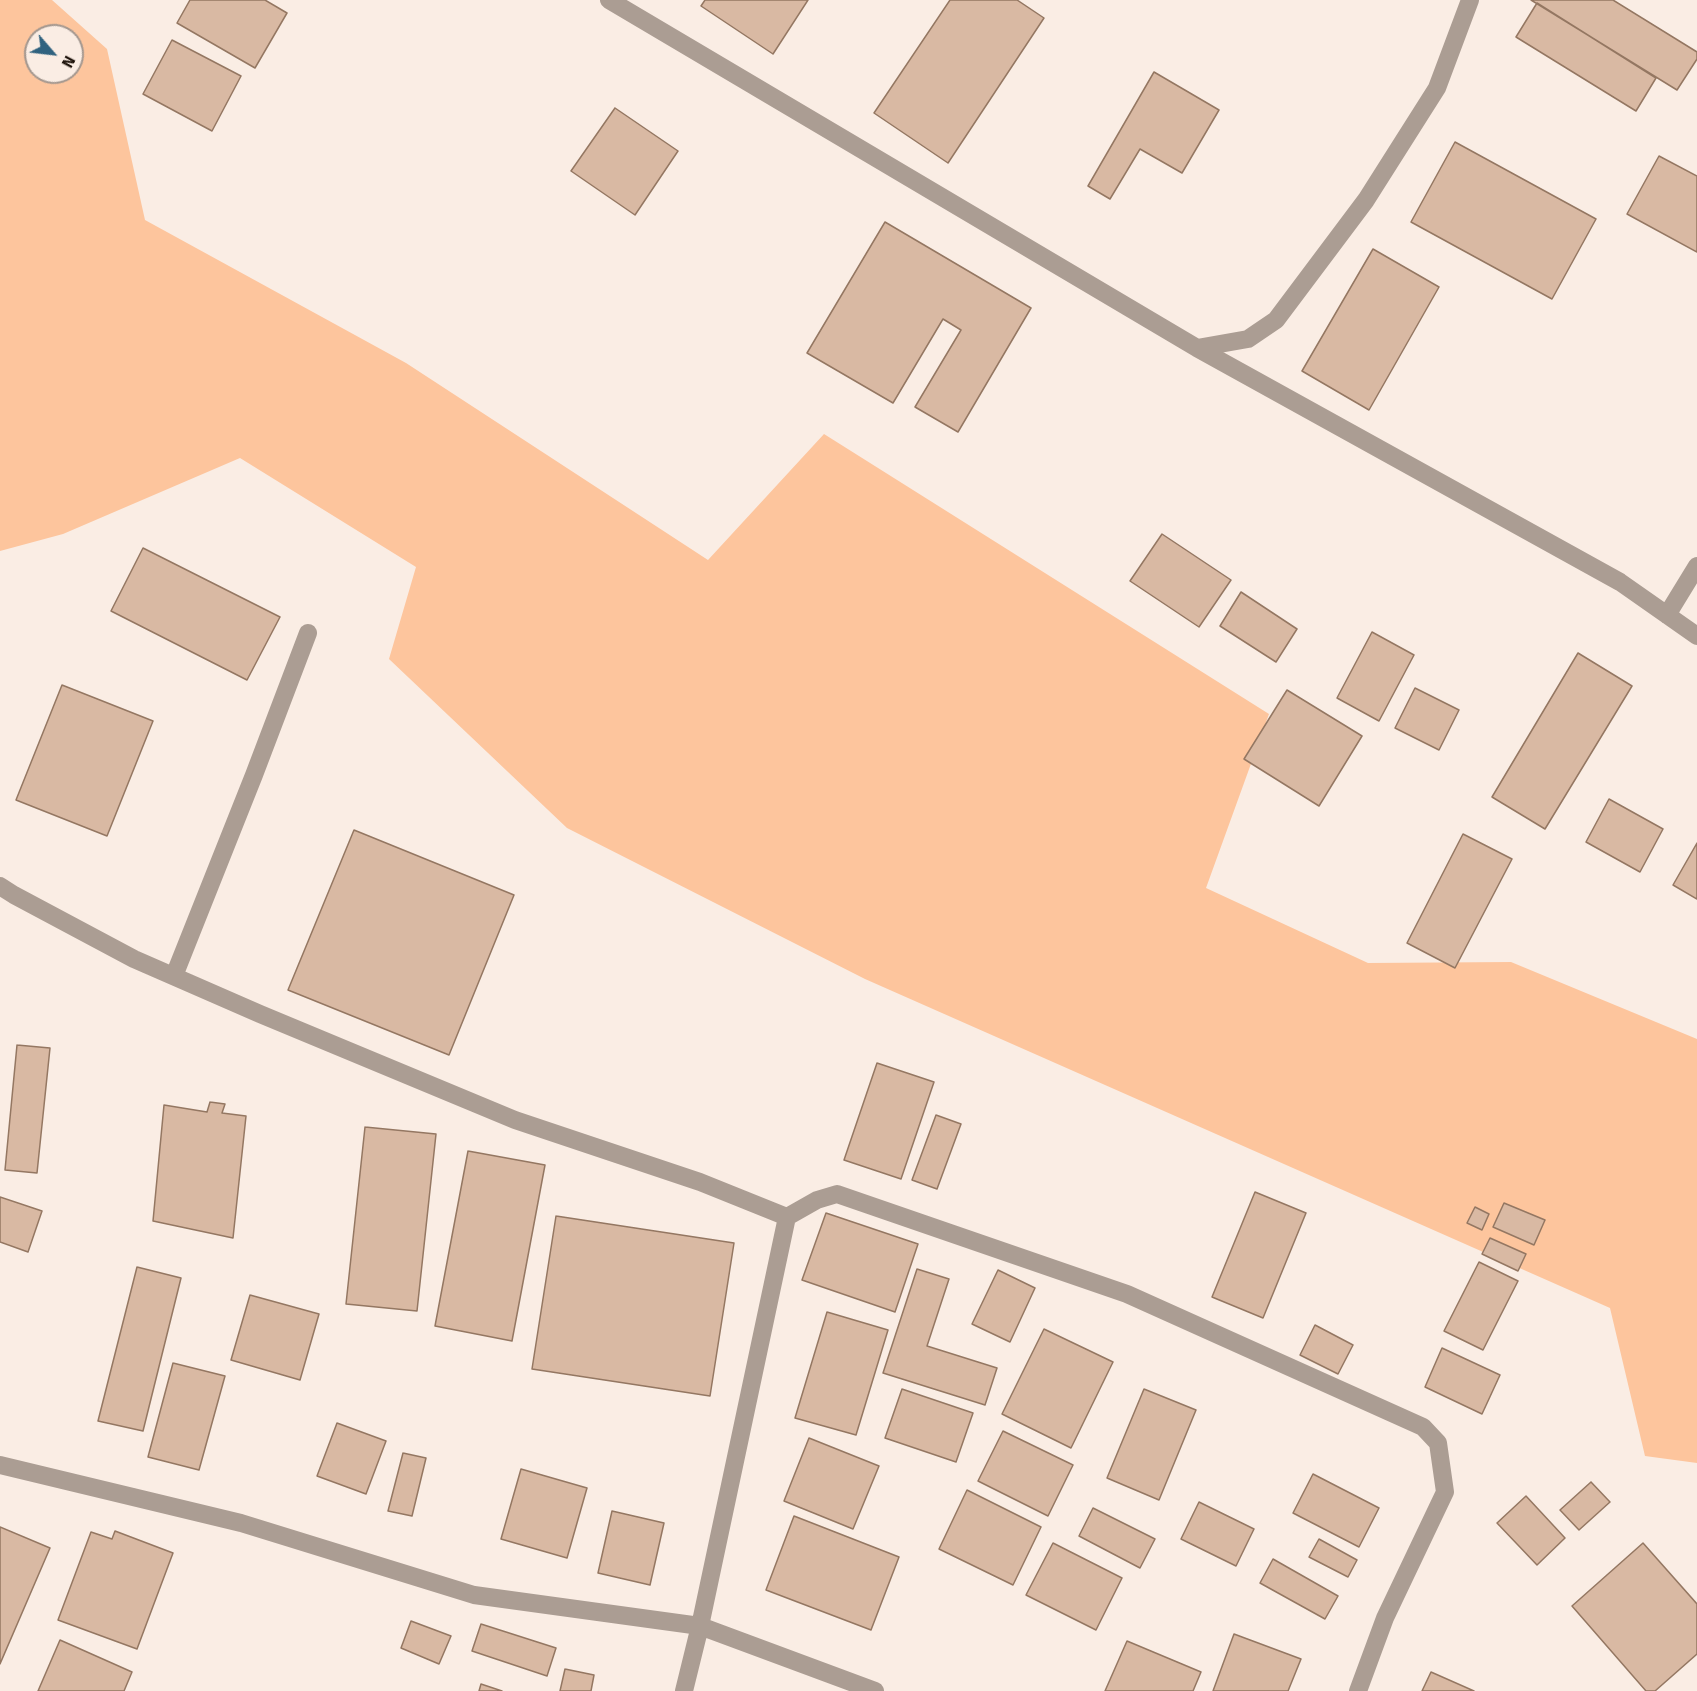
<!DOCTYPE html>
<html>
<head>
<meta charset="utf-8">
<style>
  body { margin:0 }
  #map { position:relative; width:1697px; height:1691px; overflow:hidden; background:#faede4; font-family:"Fira Sans",sans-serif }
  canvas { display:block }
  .north { position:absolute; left:24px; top:24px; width:60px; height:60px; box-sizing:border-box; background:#faede4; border:2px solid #a2968e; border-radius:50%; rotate:118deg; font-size:16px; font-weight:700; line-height:24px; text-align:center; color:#1f140c }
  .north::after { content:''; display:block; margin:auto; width:21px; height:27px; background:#30627f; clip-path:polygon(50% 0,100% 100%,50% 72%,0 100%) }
</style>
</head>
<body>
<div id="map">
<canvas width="1697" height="1691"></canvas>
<div class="north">N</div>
</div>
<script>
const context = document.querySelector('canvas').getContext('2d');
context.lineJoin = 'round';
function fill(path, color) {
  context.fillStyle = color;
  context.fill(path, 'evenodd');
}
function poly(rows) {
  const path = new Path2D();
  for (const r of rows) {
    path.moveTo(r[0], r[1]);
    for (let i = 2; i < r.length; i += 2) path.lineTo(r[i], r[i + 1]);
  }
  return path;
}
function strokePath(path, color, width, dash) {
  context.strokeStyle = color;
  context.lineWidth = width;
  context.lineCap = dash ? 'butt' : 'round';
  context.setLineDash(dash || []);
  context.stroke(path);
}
const green = poly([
  [0,0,52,0,107,49,145,220,406,363,708,560,824,434,1269,714,1206,888,1368,963,1511,962,1697,1039,1697,1463,1645,1456,1610,1308,865,979,567,828,389,659,416,567,240,458,63,534,0,551],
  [36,36,72,36,72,72,36,72]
]);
const building = poly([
  [190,0,265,0,287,13,255,68,177,23,190,0],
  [705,0,808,0,773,54,701,6,705,0],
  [950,0,1017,0,1044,18,948,163,874,113,950,0],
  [1531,0,1613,0,1697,52,1697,59,1677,90,1531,0],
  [1537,3,1656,78,1636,111,1516,37,1537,3],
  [172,40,241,76,212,131,143,94,172,40],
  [1154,72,1219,110,1182,173,1140,149,1110,199,1088,186,1154,72],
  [615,108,678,151,635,215,571,171,615,108],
  [1455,142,1596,219,1552,299,1411,222,1455,142],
  [1659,156,1697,176,1697,252,1627,214,1659,156],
  [885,222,1031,308,958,432,915,407,961,330,943,319,893,403,807,353,885,222],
  [1373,249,1439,287,1369,410,1302,371,1373,249],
  [1162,534,1231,580,1199,627,1130,581,1162,534],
  [143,548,280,617,247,680,111,611,143,548],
  [1241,592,1297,629,1276,662,1220,626,1241,592],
  [1372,632,1414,655,1379,721,1337,698,1372,632],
  [1578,653,1632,686,1545,829,1492,797,1578,653],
  [62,685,153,721,107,836,16,800,62,685],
  [1415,688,1459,710,1439,750,1395,728,1415,688],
  [1287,690,1362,736,1319,806,1244,759,1287,690],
  [1609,799,1663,829,1640,872,1586,842,1609,799],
  [354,830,514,895,449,1055,288,990,354,830],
  [1463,834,1512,859,1455,968,1407,943,1463,834],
  [1697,843,1697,899,1673,885,1697,843],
  [17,1045,50,1048,37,1173,5,1170,17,1045],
  [877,1063,934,1082,901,1179,844,1160,877,1063],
  [210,1102,225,1104,222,1113,246,1116,233,1238,153,1221,164,1105,207,1112,210,1102],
  [936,1115,961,1124,937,1189,912,1180,936,1115],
  [365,1127,436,1134,417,1311,346,1304,365,1127],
  [468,1151,545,1165,512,1341,435,1326,468,1151],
  [1255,1192,1306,1213,1263,1318,1212,1297,1255,1192],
  [0,1197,42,1211,28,1252,0,1242,0,1197],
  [1504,1203,1545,1220,1534,1245,1493,1227,1504,1203],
  [1475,1207,1489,1214,1482,1230,1467,1223,1475,1207],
  [826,1213,918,1244,895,1312,802,1280,826,1213],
  [556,1216,734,1243,710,1396,532,1369,556,1216],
  [1490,1238,1526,1254,1518,1271,1482,1254,1490,1238],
  [1479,1262,1518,1281,1483,1350,1444,1331,1479,1262],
  [137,1267,181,1278,143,1431,98,1421,137,1267],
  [917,1269,949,1279,927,1346,997,1368,985,1405,883,1373,917,1269],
  [998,1270,1035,1288,1010,1342,972,1324,998,1270],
  [250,1295,319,1314,300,1380,231,1360,250,1295],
  [827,1312,888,1330,856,1435,795,1418,827,1312],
  [1315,1325,1353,1345,1338,1374,1300,1355,1315,1325],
  [1044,1329,1113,1362,1071,1448,1002,1414,1044,1329],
  [1442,1348,1500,1375,1482,1414,1425,1387,1442,1348],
  [173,1363,225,1376,199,1470,148,1457,173,1363],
  [902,1389,973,1413,956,1462,885,1438,902,1389],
  [1144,1389,1196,1410,1159,1500,1107,1478,1144,1389],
  [337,1423,386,1441,366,1494,317,1476,337,1423],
  [1003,1431,1073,1465,1048,1516,978,1481,1003,1431],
  [809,1438,879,1466,853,1529,784,1501,809,1438],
  [403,1453,426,1458,412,1516,388,1511,403,1453],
  [521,1469,587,1488,567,1558,501,1539,521,1469],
  [1313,1474,1379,1508,1359,1547,1293,1513,1313,1474],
  [1591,1482,1610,1502,1579,1530,1560,1510,1591,1482],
  [967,1490,1041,1527,1013,1585,939,1549,967,1490],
  [1526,1496,1565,1538,1537,1565,1497,1523,1526,1496],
  [1199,1502,1254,1529,1236,1566,1181,1539,1199,1502],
  [1093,1508,1155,1539,1140,1568,1079,1536,1093,1508],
  [612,1511,664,1523,650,1585,598,1573,612,1511],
  [794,1516,899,1557,871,1630,766,1590,794,1516],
  [0,1527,50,1548,0,1664,0,1527],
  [115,1531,173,1553,137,1649,58,1620,91,1532,112,1539,115,1531],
  [1319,1539,1357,1560,1348,1577,1309,1557,1319,1539],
  [1053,1543,1122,1578,1096,1630,1026,1595,1053,1543],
  [1643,1543,1697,1604,1697,1654,1655,1691,1646,1691,1572,1606,1643,1543],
  [1273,1559,1338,1596,1325,1619,1260,1583,1273,1559],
  [411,1621,451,1636,439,1664,401,1648,411,1621],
  [481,1624,556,1648,547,1676,472,1651,481,1624],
  [1234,1634,1301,1659,1288,1691,1213,1691,1234,1634],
  [60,1640,132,1672,124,1691,38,1691,60,1640],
  [1127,1641,1201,1672,1193,1691,1105,1691,1127,1641],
  [565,1669,594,1675,591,1691,560,1691,565,1669],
  [1431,1672,1474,1691,1422,1691,1431,1672],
  [481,1684,502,1691,479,1691,481,1684]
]);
const minor = poly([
  [609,0,1197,348,1620,582,1697,636],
  [1197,348,1248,339,1276,320,1366,200,1437,88,1470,0],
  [1667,615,1697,566],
  [0,886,14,895,134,959,260,1014,515,1120,700,1182,787,1217],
  [174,976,254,775,308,633],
  [0,1465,241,1523,474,1595,700,1626,875,1691],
  [684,1691,700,1626,787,1217,817,1200,837,1194,1127,1294,1423,1427,1438,1443,1445,1492,1385,1618,1358,1691]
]);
fill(green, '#fdc59d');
fill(building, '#d9b9a3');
strokePath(building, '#947762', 1.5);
strokePath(minor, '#ab9d93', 18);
</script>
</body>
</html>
